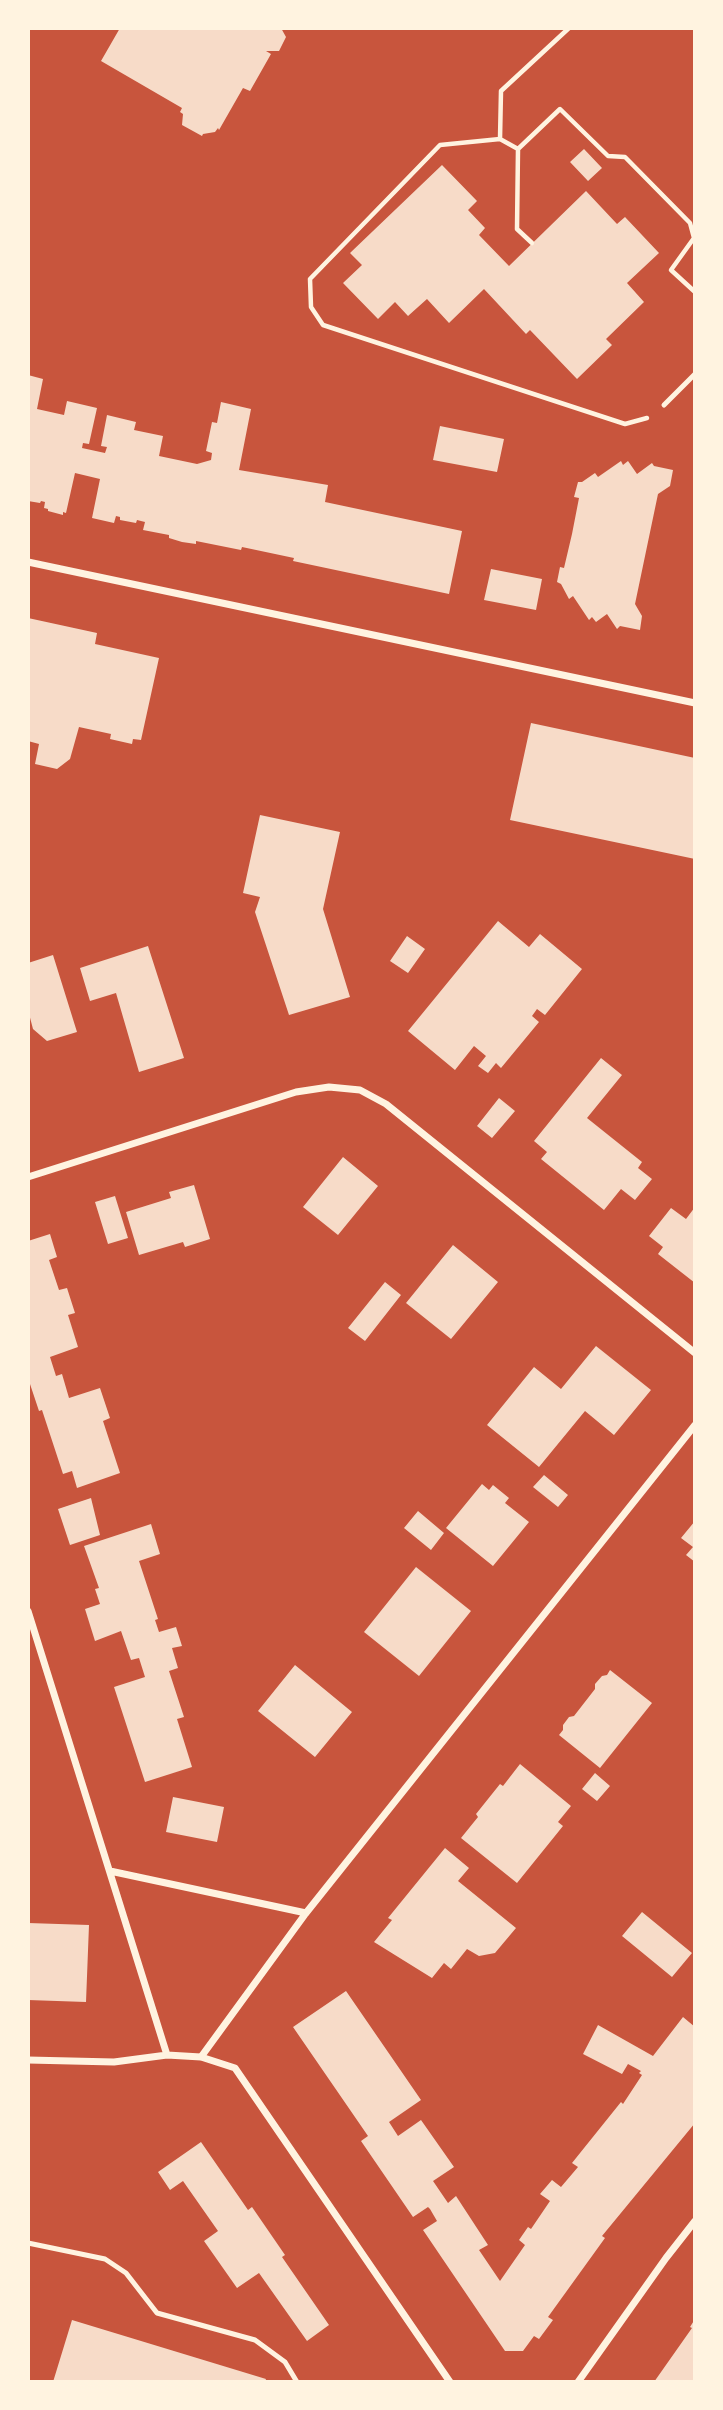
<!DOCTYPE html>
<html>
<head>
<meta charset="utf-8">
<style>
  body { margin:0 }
  #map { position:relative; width:723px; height:2410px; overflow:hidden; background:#c8553d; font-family:"Nunito Sans",sans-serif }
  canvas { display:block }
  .frame { position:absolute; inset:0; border:30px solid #fff3e0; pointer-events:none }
</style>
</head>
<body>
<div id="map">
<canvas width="723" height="2410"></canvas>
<div class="frame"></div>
</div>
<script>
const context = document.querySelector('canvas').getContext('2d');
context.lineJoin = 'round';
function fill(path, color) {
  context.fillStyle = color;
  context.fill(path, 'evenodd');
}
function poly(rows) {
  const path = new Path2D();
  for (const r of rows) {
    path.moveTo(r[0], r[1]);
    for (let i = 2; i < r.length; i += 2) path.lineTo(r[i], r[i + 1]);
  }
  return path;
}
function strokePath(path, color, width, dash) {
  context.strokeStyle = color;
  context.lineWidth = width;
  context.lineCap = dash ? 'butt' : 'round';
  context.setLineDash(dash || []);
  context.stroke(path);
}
const building = poly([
  [120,28,281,28,286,37,279,51,266,51,271,54,250,91,243,88,219,130,218,128,215,132,203,134,202,136,182,125,183,114,180,112,182,108,101,61],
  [584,149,602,168,588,181,570,162],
  [442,165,477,201,468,210,485,228,479,235,509,266,586,191,617,224,625,217,659,253,627,283,644,302,606,339,612,345,577,379,530,330,526,334,484,289,449,323,427,299,408,316,395,302,378,319,343,283,362,265,350,253],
  [28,375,43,379,37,409,64,415,67,401,97,408,89,444,83,443,82,448,105,453,107,447,101,446,107,415,136,422,134,430,163,436,159,456,197,464,211,460,212,453,206,451,212,422,217,423,221,402,251,409,239,470,328,485,325,502,462,531,449,594,293,561,294,558,242,547,241,550,196,541,196,544,182,542,169,538,169,535,143,530,145,522,137,520,136,523,120,520,120,517,116,516,114,523,92,518,100,479,75,473,66,513,63,512,63,515,48,511,48,509,44,508,45,502,41,501,40,503,28,501],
  [440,426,504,439,497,472,433,460],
  [621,461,623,465,628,461,637,474,652,463,654,466,673,470,670,486,658,494,635,604,642,616,640,630,620,626,617,629,607,614,596,622,592,617,589,620,573,596,569,599,561,584,557,582,560,567,564,568,572,534,579,498,574,497,578,482,582,482,595,473,598,477],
  [491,569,542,579,536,610,484,600],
  [28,618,97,633,95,644,159,658,141,740,133,739,132,744,110,739,111,734,79,727,70,759,57,769,35,764,39,744,28,741],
  [531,723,695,758,695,859,510,820],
  [260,815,340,832,323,909,350,997,289,1015,255,912,260,897,243,893],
  [498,921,529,947,540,934,582,969,545,1015,537,1009,532,1016,539,1022,501,1068,496,1063,488,1073,478,1066,486,1056,474,1046,455,1070,408,1031],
  [407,936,425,949,408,973,390,961],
  [148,946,184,1058,139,1072,116,993,90,1001,80,968],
  [53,955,77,1032,47,1041,33,1029,28,1010,28,963],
  [601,1058,622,1075,587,1118,642,1162,638,1168,652,1179,635,1200,621,1189,604,1210,541,1159,547,1152,534,1141],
  [499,1098,515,1111,492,1138,477,1126],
  [343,1157,378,1186,338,1235,303,1207],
  [194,1185,210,1239,185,1247,183,1242,139,1255,126,1212,171,1198,169,1192],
  [115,1196,128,1238,108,1244,95,1202],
  [695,1207,695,1283,658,1254,663,1247,649,1236,671,1208,686,1219],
  [50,1234,57,1257,49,1260,59,1290,67,1288,75,1313,68,1315,78,1347,50,1357,56,1376,62,1374,69,1398,100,1388,110,1418,103,1421,120,1473,77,1488,72,1471,63,1474,42,1410,39,1411,30,1384,28,1385,28,1241],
  [453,1245,498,1282,451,1339,406,1303],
  [385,1282,401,1295,365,1341,348,1328],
  [596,1346,651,1390,614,1435,585,1411,539,1467,487,1425,534,1367,561,1389],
  [544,1475,568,1495,558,1507,533,1487],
  [482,1484,489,1490,493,1485,509,1498,505,1503,529,1522,493,1566,446,1528],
  [91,1498,100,1535,70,1545,58,1509],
  [418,1511,444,1533,431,1550,404,1528],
  [695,1521,695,1562,686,1555,693,1547,681,1538],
  [151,1524,160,1554,139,1561,158,1619,155,1620,159,1632,176,1627,182,1646,172,1648,178,1668,169,1671,184,1717,177,1719,192,1767,145,1782,114,1687,145,1677,139,1658,131,1660,121,1631,95,1641,85,1609,100,1604,95,1589,99,1588,84,1546],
  [416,1567,471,1611,419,1676,364,1632],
  [295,1665,352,1712,315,1757,258,1711],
  [610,1670,652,1703,600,1768,559,1735,563,1730,563,1725,569,1717,574,1716,595,1689,595,1684,602,1676,607,1675],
  [520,1764,571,1806,558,1822,563,1826,517,1883,461,1838,478,1817,476,1814,500,1784,503,1786],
  [595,1773,610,1786,597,1801,582,1789],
  [173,1797,224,1807,217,1842,166,1832],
  [445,1848,469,1868,458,1881,516,1928,495,1953,479,1956,467,1949,451,1969,444,1963,432,1978,374,1942,392,1920,388,1918],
  [642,1912,692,1953,672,1977,622,1936],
  [28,1923,89,1925,86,2002,28,2000],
  [346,1991,421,2100,389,2122,398,2136,421,2120,454,2167,433,2181,448,2203,456,2196,488,2245,479,2250,500,2281,525,2245,519,2240,528,2227,531,2229,550,2201,540,2194,552,2180,561,2187,578,2167,572,2163,621,2102,623,2104,642,2075,639,2073,641,2071,628,2064,622,2074,583,2054,598,2025,653,2056,683,2017,695,2027,695,2123,602,2236,605,2238,548,2317,553,2320,539,2339,534,2336,523,2351,505,2351,423,2230,437,2221,430,2209,428,2207,413,2217,361,2141,368,2136,293,2027],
  [201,2142,248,2210,252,2207,285,2255,282,2257,329,2325,307,2341,259,2273,237,2288,204,2241,218,2231,183,2181,170,2190,158,2172],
  [695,2319,695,2382,654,2382,692,2328,690,2327],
  [72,2320,266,2379,265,2382,53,2382]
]);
const path = poly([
  [500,139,501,91,569,28],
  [518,149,500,139,440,145,310,279,311,307,323,325,625,424,647,418],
  [532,243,517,229,518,149,560,109,608,156,625,157,690,223,694,238,671,270,695,292]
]);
const service = poly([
  [664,405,695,374],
  [28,2243,105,2259,126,2273,157,2313,255,2340,285,2362,297,2382]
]);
const minor = poly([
  [28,562,695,703],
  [28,1177,296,1092,329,1087,360,1090,386,1104,695,1353],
  [28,1611,167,2055],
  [110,1871,306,1913],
  [201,2057,306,1913,695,1425],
  [28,2060,114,2062,167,2055,201,2057,235,2068,450,2382],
  [578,2382,666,2258,695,2221]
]);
fill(building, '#f7dbc8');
strokePath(path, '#fff3e0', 4.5);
strokePath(service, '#fff3e0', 5);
strokePath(minor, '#fff3e0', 7);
</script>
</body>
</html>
